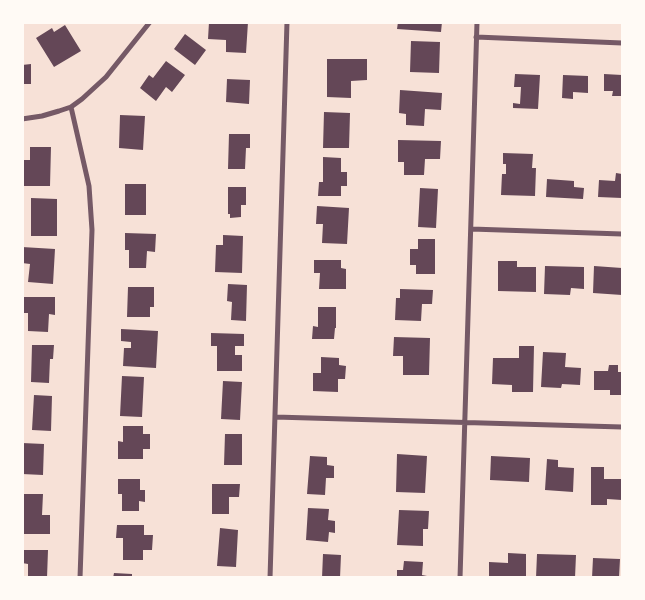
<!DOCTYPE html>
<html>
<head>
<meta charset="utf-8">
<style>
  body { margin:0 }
  #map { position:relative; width:645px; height:600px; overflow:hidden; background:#f7e1d7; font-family:Roboto,sans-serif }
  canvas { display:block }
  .frame { position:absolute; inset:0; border:24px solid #fffaf5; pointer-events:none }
</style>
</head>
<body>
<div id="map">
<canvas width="645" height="600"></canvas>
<div class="frame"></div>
</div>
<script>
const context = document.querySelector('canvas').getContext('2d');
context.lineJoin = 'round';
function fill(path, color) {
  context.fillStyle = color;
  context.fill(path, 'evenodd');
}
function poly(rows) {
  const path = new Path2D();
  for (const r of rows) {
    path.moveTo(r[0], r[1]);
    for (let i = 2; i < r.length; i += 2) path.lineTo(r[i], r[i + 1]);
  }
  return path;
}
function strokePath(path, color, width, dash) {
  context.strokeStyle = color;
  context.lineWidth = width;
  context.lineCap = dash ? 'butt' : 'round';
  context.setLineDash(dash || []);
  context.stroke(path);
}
const building = poly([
  [209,22,248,22,246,53,226,52,226,40,208,39],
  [398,22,442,22,441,32,397,29],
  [65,25,81,51,54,67,36,38,52,28,54,32],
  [185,34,206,50,195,65,174,49],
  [411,41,440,42,439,73,410,72],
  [327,59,367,59,367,80,351,81,351,98,327,97],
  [166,61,185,75,172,92,166,87,156,101,140,88,149,75,153,78],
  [31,64,31,84,22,84,22,65],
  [515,74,540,75,538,109,513,108,513,103,520,104,521,87,514,87],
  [604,74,622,75,622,96,612,96,613,91,604,91],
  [563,75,588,76,588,93,573,92,573,99,562,98],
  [227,79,250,80,249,104,226,102],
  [400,90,442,93,441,110,425,109,424,126,406,125,406,114,399,113],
  [324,112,350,113,349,148,323,148],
  [120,115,145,116,143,150,119,148],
  [229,134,250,134,250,148,246,148,245,169,228,169],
  [398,140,441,141,440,159,425,159,424,175,404,175,404,162,398,162],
  [30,147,51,147,50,186,23,186,24,160,30,160],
  [503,153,533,154,532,168,536,168,535,196,501,195,502,174,506,174,506,164,503,164],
  [323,157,341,158,341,172,347,172,347,186,341,186,341,196,318,196,319,182,323,182],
  [616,173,622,174,622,198,598,197,599,180,615,181],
  [547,179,574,181,574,187,584,188,583,199,546,197],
  [125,184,146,184,146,215,125,215],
  [228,187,246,187,246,205,241,205,241,217,230,218,230,214,228,214],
  [420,188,438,189,436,228,418,227],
  [31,198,57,199,57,236,31,236],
  [317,206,349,208,347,244,322,243,323,224,316,224],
  [125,233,156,234,155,252,147,251,146,268,129,268,129,250,125,250],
  [223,235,243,236,242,273,215,272,216,245,223,245],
  [418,239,435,239,435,274,416,274,416,265,410,265,410,249,418,249],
  [22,247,55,249,53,284,28,282,30,264,22,263],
  [314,260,341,260,341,268,346,269,346,289,319,289,320,273,314,273],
  [498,261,517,261,517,267,536,267,536,292,498,291],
  [545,266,584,267,584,289,571,288,570,295,544,294],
  [594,266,622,268,622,295,593,293],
  [228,284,247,285,246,321,231,320,232,302,227,301],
  [128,287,154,287,154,307,150,307,150,317,127,317],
  [400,289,433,290,432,304,422,304,421,321,395,320,396,298,400,298],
  [23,297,55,297,55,315,49,314,48,332,28,331,28,313,23,313],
  [318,307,336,307,336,328,335,328,334,339,312,339,313,326,318,327],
  [121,329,158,331,156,368,123,366,124,348,131,348,131,342,121,341],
  [211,333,244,334,244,346,235,346,235,355,242,355,242,371,217,371,217,346,211,346],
  [394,337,430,338,429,375,403,375,403,356,393,356],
  [32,345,54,345,53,359,50,359,49,383,31,382],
  [519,346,534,346,533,392,512,392,512,385,492,384,493,358,519,358],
  [543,352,566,353,565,367,581,368,580,385,562,384,561,388,541,387],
  [321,357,339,358,339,365,346,366,345,379,338,379,338,392,313,391,313,373,321,373],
  [609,365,618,365,618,372,622,372,622,395,610,395,610,390,594,390,594,371,608,371],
  [122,376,144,377,142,417,120,416],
  [223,381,242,382,240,420,221,419],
  [34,395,52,396,51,431,32,430],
  [123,426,143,426,143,434,150,434,150,449,143,449,143,459,118,459,118,441,123,442],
  [225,434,242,434,242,465,224,465],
  [22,443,44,444,43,475,22,474],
  [397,454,427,456,425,493,396,492],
  [310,456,327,457,327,465,334,466,334,478,326,478,325,495,307,494],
  [491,456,530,458,529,482,490,480],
  [547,459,558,460,558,467,574,468,573,492,545,490],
  [591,467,604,467,604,479,622,479,622,500,607,499,607,505,591,505],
  [118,479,140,479,140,490,145,490,145,502,139,501,139,511,122,511,122,494,118,494],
  [212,484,240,484,239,497,229,497,229,514,212,514],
  [22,494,43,494,42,515,50,515,50,534,22,534],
  [308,508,329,509,328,520,335,521,335,533,329,532,328,542,306,540],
  [399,510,429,511,428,529,423,529,423,546,397,545],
  [117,525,144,525,144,535,153,535,152,550,143,550,143,560,123,560,123,538,116,538],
  [220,528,238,530,236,567,217,566],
  [22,550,48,550,47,578,28,578,28,564,22,563],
  [508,553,526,554,526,578,489,578,489,562,508,563],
  [323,554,341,555,340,578,322,578],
  [537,554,576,555,575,578,536,578],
  [593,558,620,559,619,578,592,578],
  [404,561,423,562,422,575,427,576,427,578,397,578,397,570,403,570],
  [114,573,132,574,132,578,113,578]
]);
const minor = poly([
  [476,37,622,43],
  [71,107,89,186,92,230,80,578],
  [22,119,42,116,59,111,71,107,82,99,106,77,150,22],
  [471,229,622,234],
  [275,417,622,427],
  [270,578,287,22],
  [460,578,477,22]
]);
fill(building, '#644757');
strokePath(minor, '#755966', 5);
</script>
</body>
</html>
